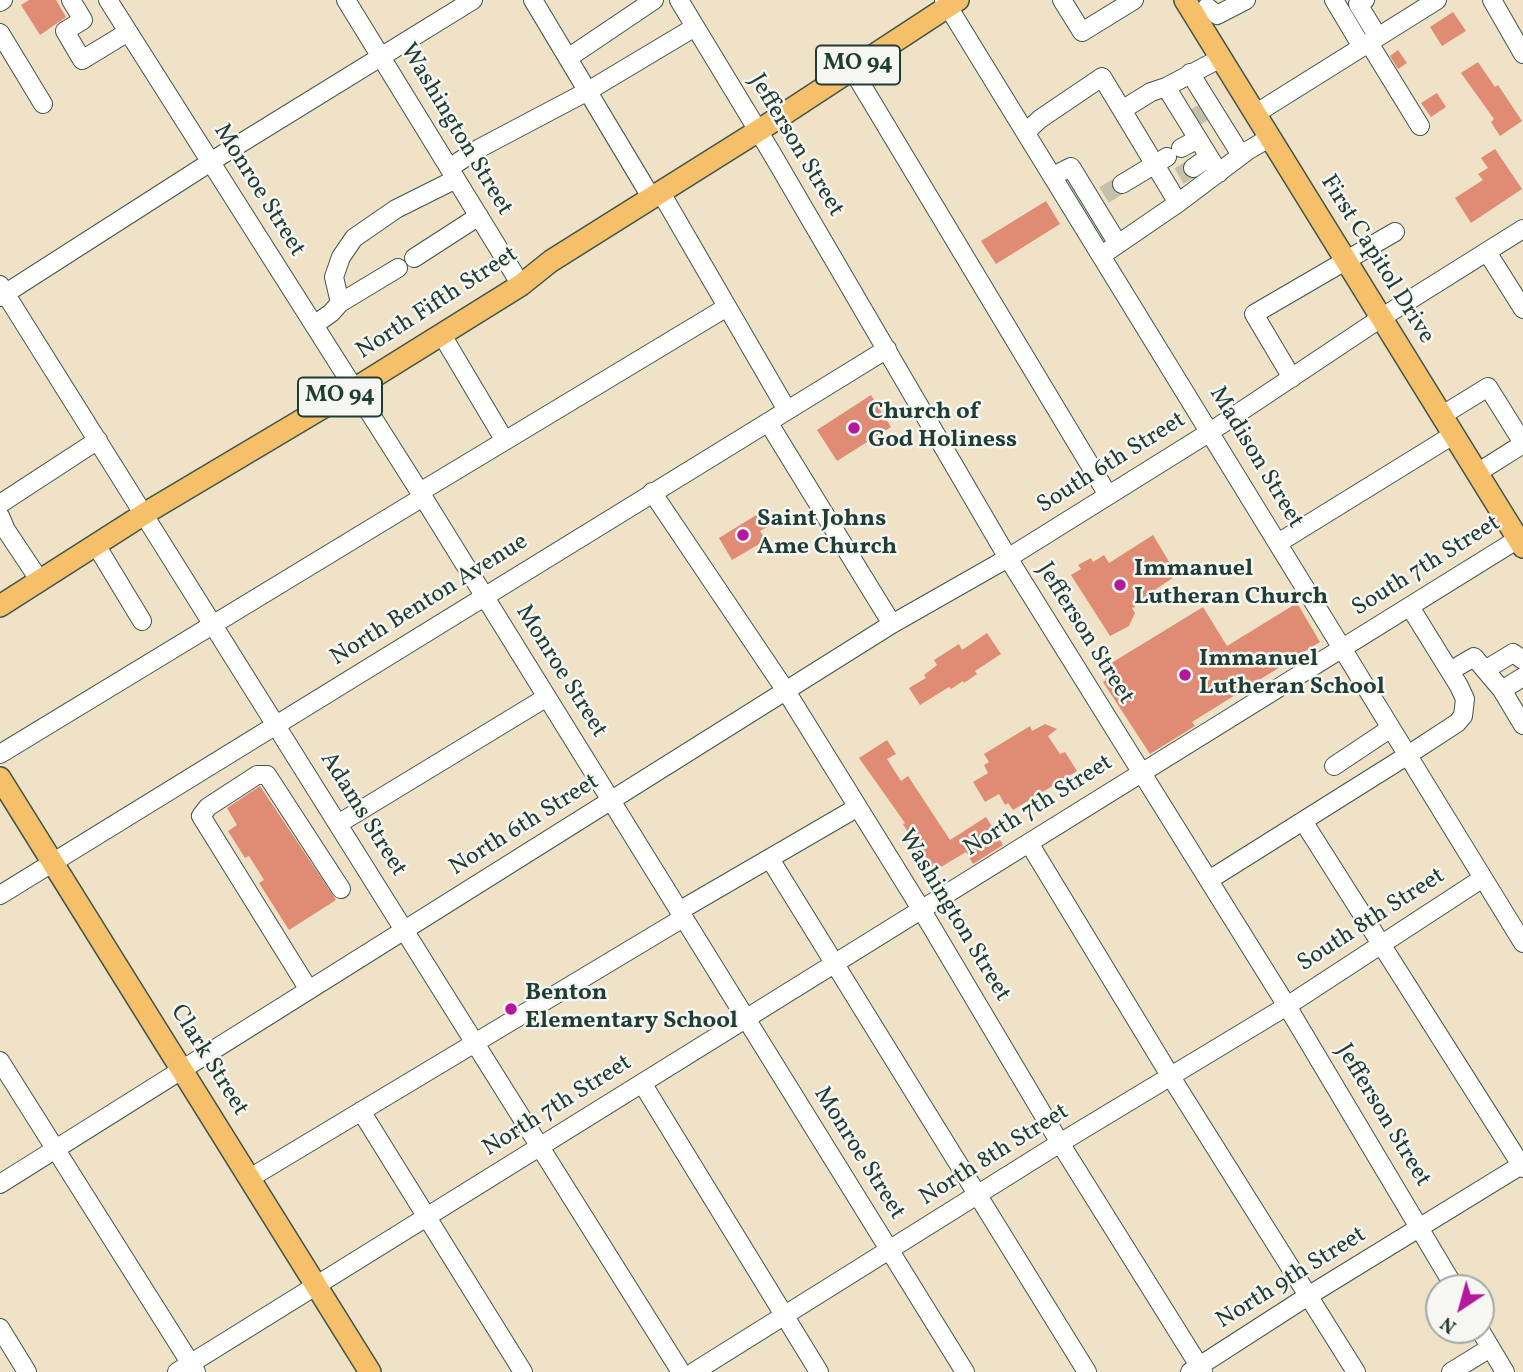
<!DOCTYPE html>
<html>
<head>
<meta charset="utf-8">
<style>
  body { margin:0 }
  #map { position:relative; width:1523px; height:1372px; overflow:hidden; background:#efe2c6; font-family:Vollkorn,serif }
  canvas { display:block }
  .north { position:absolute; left:1425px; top:1274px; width:70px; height:70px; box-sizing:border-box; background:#f6f6f2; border:2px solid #a0aca6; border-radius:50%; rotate:216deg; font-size:19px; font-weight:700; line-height:28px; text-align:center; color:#1f3d34 }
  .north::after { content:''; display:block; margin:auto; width:24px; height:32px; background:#b5179e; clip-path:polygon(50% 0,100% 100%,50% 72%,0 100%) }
</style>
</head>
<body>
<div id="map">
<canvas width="1523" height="1372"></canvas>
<div class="north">N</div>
</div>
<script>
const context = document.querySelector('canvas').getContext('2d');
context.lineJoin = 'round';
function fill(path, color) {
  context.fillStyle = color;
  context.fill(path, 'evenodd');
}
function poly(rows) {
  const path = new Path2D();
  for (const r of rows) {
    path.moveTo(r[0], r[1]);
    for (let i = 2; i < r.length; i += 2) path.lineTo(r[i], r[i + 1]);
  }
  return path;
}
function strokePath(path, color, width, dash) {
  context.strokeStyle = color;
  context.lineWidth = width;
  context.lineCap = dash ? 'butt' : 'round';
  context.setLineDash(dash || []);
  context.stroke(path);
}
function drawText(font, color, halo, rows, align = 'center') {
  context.font = font + ' Vollkorn,serif';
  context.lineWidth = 5;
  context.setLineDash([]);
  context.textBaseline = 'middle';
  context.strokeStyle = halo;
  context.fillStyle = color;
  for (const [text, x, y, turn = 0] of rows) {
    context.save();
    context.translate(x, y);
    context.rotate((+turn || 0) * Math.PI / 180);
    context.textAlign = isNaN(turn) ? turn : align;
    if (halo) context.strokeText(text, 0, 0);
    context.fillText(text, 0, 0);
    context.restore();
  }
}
const building = poly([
  [29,0,56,0,66,17,40,35,21,5],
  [1453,12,1466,31,1442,46,1430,27],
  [1398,50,1407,63,1398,69,1390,56],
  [1478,62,1495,87,1498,85,1522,121,1500,136,1491,122,1494,119,1461,73],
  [1437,93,1446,107,1431,117,1421,103],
  [1495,149,1522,189,1471,223,1455,198,1483,180,1478,174,1488,168,1481,158],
  [1046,201,1060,224,996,264,981,241],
  [871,395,891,427,837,461,817,430],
  [761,512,769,526,760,531,766,540,732,560,719,538],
  [1153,535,1177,575,1134,604,1135,607,1132,608,1135,613,1129,626,1110,636,1071,575,1081,569,1078,565,1091,558,1093,562,1104,555,1109,563],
  [1297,603,1320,642,1192,722,1195,726,1150,754,1103,682,1106,680,1100,670,1203,607,1227,646],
  [987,633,1001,654,975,671,977,674,964,683,963,681,951,689,949,687,920,705,909,688,926,678,924,675,937,665,934,660,959,644,962,650],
  [1045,724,1057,729,1048,736,1060,754,1065,752,1077,771,1013,810,1008,803,1005,805,999,794,985,802,973,782,988,773,984,765,989,762,984,754,1030,726,1032,731],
  [887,740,896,754,887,759,901,781,908,776,950,840,986,817,1003,845,973,864,966,852,931,873,903,824,905,823,859,758],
  [260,786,336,900,289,930,259,883,264,880,249,856,245,858,228,831,237,825,227,808]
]);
const minorTunnel = poly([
  [1194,118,1208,110],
  [1179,176,1193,168],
  [1104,195,1122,184]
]);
const minor = poly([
  [71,0,83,20,65,31,82,60,128,32],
  [108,0,423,497,965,1372],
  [346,0,521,285],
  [533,0,651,197],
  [679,0,771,152,1008,558,1287,1006,1455,1288],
  [944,0,1523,943],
  [1062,0,1082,32,1134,0],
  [1334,0,1362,47],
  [1365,0,1358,4,1378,37],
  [1492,0,1523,54],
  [0,2,3,0],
  [1207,7,1217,15,1246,0],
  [0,33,43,104],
  [1369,43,1420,126],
  [568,58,654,0],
  [852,69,1108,495],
  [1190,73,1241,155],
  [1166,87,1219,173],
  [1255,114,1437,0],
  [1026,132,1040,119,1102,77,1122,110],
  [1181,148,1198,139],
  [449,168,480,148,588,91,695,27],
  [1193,168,1209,157],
  [1053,176,1071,167,1118,244],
  [1122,184,1167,157],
  [660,191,787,410],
  [1178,203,1122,110,1151,92,1166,87,1221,58],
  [1487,252,1523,309],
  [1102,255,1178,203,1247,151,1269,138],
  [414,258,479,216],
  [0,285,681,1372],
  [0,297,220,156,473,0],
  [340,303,398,268],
  [314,325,331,313,340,303,334,277,341,257,354,238,396,209,456,179],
  [442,335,505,441],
  [1292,378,1254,314,1395,232],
  [1441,416,1488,387,1523,443],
  [768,422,892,624],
  [1477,473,1523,444],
  [420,492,727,307],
  [652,492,786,691,921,909,1060,1143,1203,1372],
  [0,504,98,440],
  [0,516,6,530,40,581],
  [1278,543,1453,435],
  [96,545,142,621],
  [1485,670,1513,653,1523,660],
  [1450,671,1474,657,1502,690],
  [1523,677,1502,690,1523,725],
  [0,754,423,497],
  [1334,766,1391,728],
  [1303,821,1523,1168],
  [338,824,547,697],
  [1029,843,1171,1077,1356,1372],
  [770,859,1087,1372],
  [1209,880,1408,755,1457,723,1463,716,1465,699,1459,686,1410,607],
  [0,895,887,349],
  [679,911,858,807],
  [309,990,201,816,208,807,257,775,267,775,341,889],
  [0,1061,196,1372],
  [642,1083,819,1372],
  [361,1111,523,1372],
  [250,1178,683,918],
  [0,1184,892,624,1008,558,1210,432,1381,318,1523,229],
  [0,1328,27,1372],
  [1480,1330,1505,1372],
  [177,1372,1523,536],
  [694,1372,1060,1143,1287,1006,1483,878],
  [1190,1372,1308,1296,1523,1164],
  [1451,1372,1490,1348]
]);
const major = poly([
  [1185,0,1523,547],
  [0,606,144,514,354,389,521,285,551,261,758,131,958,0],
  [0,778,370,1372]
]);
const markers = [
  [854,428,7,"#b5179e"],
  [743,535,7,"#b5179e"],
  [1120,585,7,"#b5179e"],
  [1185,675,7,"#b5179e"],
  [511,1009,7,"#b5179e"]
];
const shields = [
  [858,65,84],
  [340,397,84]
];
const shieldNames = [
  ["MO 94",858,65],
  ["MO 94",340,397]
];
const streetNames = [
  ["Washington Street",455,130,59],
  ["Jefferson Street",795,146,59],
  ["Monroe Street",258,191,58],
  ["First Capitol Drive",1376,260,58],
  ["North Fifth Street",438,304,-33],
  ["Madison Street",1255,458,59],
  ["South 6th Street",1112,464,-32],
  ["South 7th Street",1427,567,-32],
  ["North Benton Avenue",430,601,-32],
  ["Jefferson Street",1084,634,58],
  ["Monroe Street",560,672,58],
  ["North 7th Street",1039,807,-32],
  ["Adams Street",362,815,58],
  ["North 6th Street",525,826,-32],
  ["Washington Street",953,916,59],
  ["South 8th Street",1372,921,-33],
  ["Clark Street",208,1061,58],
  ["North 7th Street",558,1107,-32],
  ["Jefferson Street",1382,1116,59],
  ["Monroe Street",858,1154,58],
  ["North 8th Street",995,1156,-32],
  ["North 9th Street",1292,1279,-32]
];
const poiNames = [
  ["Church of",868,414],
  ["God Holiness",868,442],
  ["Saint Johns",757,521],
  ["Ame Church",757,549],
  ["Immanuel",1134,571],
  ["Lutheran Church",1134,599],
  ["Immanuel",1199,661],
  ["Lutheran School",1199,689],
  ["Benton",525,995],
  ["Elementary School",525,1023]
];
fill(building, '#e08c74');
strokePath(minorTunnel, '#c5c1a9', 18, [18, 9]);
strokePath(minor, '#3e564a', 20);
strokePath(major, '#3e564a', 24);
strokePath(minor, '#fff', 18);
strokePath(major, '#f6c06b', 21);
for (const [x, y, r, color] of markers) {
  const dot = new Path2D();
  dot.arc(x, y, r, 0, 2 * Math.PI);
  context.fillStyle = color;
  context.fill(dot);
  strokePath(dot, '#f6f6f2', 2.5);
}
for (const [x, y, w] of shields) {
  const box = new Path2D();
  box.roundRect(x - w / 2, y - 19.5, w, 39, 5);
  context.fillStyle = '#f6f6f2';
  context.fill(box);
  strokePath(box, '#1f3d34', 2);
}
drawText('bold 23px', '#1f3d34', null, shieldNames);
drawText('24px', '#1f3d34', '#f6f6f2', streetNames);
drawText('bold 24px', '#1f3d34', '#f6f6f2', poiNames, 'left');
</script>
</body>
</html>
